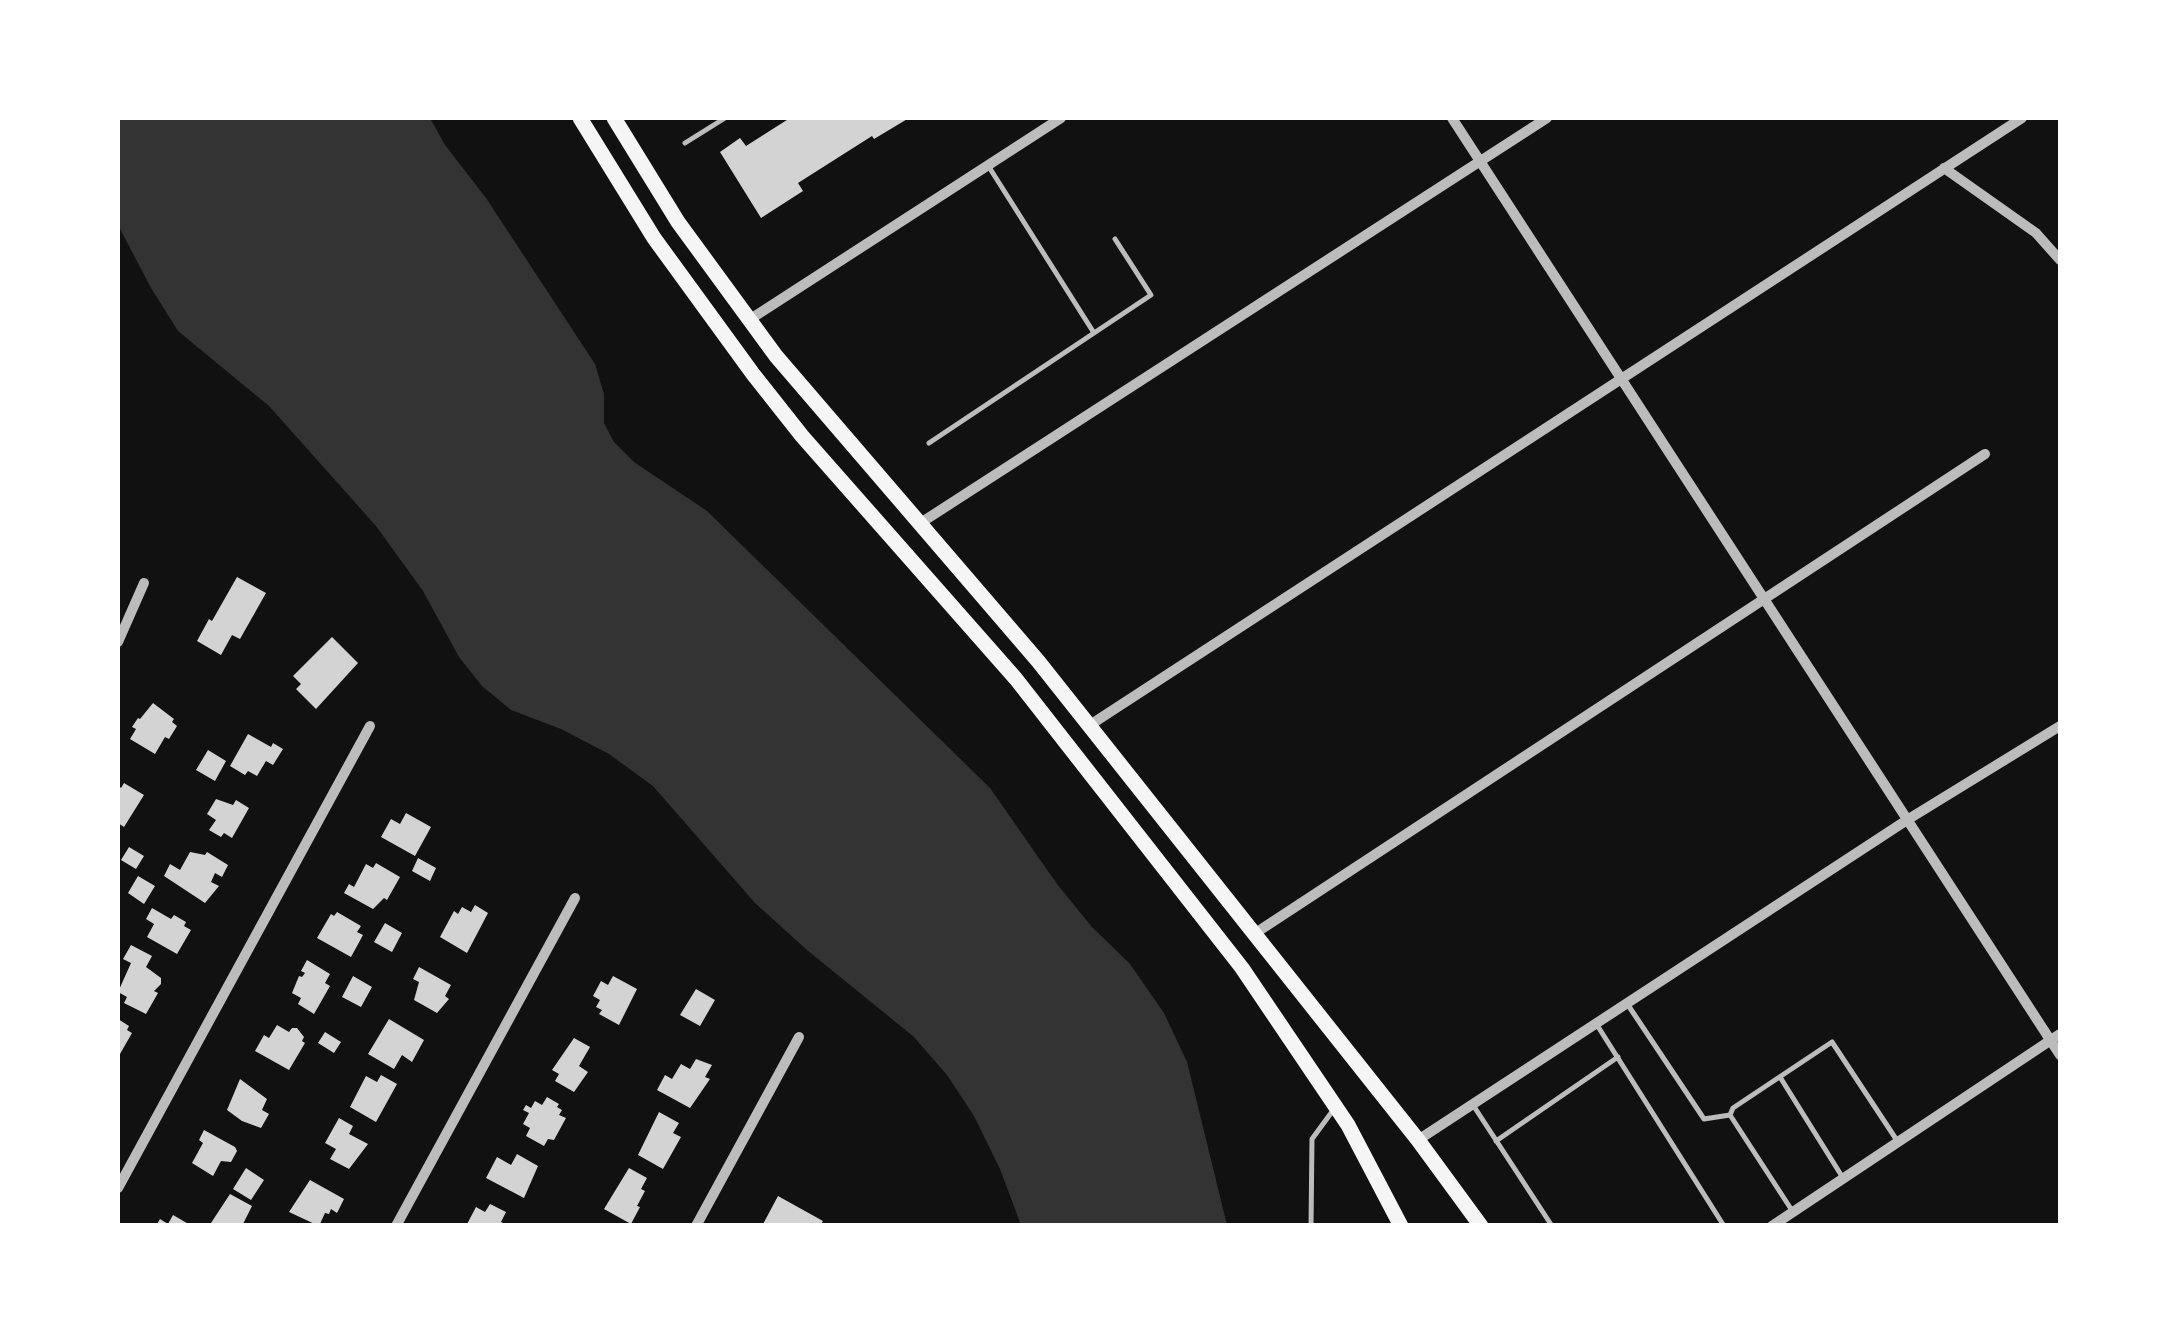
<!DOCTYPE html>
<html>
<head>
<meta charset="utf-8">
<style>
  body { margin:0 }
  #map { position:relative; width:2178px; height:1343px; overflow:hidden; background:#111; font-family:Mulish,sans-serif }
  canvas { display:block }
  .frame { position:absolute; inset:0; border:120px solid #fff; pointer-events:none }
</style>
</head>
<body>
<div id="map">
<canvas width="2178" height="1343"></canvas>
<div class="frame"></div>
</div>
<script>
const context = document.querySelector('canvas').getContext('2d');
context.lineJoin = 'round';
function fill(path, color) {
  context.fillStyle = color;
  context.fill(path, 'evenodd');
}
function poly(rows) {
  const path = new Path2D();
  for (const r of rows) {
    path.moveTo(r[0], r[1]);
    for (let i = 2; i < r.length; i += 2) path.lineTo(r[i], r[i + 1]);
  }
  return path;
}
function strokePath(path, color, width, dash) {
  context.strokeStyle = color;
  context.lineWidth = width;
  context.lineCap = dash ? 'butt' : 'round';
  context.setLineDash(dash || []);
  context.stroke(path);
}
const water = poly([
  [118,118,430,118,445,145,486,198,595,364,604,394,604,423,614,442,634,462,707,511,990,788,1057,884,1091,926,1130,964,1164,1013,1187,1062,1227,1225,1021,1225,1000,1169,974,1116,947,1075,914,1037,807,950,755,903,653,786,609,754,561,729,511,710,482,686,459,657,423,591,376,526,269,406,178,331,151,288,118,225]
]);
const building = poly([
  [790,118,909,118,874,139,872,136,798,183,803,191,761,218,720,152,740,138,746,146],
  [237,577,266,593,240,639,232,635,221,655,197,641,209,619,212,621],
  [332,637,358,663,316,709,296,689,301,684,293,676],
  [153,703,174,719,172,722,177,726,169,739,165,737,155,754,130,739,136,729,132,727,138,718,140,719],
  [248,734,271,747,273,743,283,749,273,765,266,761,257,776,248,771,245,775,230,766],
  [208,750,226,761,215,781,196,770],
  [124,783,144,795,124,827,118,823,118,785,121,788],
  [216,799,233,805,236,800,249,808,232,838,224,833,221,837,209,830,216,820,207,814],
  [406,813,431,827,415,856,381,837,391,819,400,824],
  [129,847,144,856,136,869,121,860],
  [190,852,205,855,207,852,228,865,222,877,215,873,211,882,219,886,205,903,164,876,170,864,180,870],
  [418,858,436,868,430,881,412,871],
  [376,863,400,877,387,900,384,898,373,909,344,893,349,884,354,887,366,864,373,868],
  [138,876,155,886,144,904,128,893],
  [475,905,488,913,467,953,440,937,454,911,458,914,462,907,471,912],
  [152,908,171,919,174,915,186,922,184,926,191,930,177,954,147,937,154,924,146,919],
  [337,912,361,926,357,932,363,935,351,957,317,938,331,914,334,916],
  [385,923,402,933,392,952,374,942],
  [131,945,152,956,146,967,161,978,161,984,154,991,158,993,146,1014,124,1003,127,997,118,992,131,963,123,959],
  [307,960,330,974,325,983,330,986,314,1014,298,1004,301,998,292,993,299,976,302,977,305,973,301,971],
  [419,967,451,985,445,996,449,999,437,1013,414,1000,419,982,413,979],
  [353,976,372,987,361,1007,342,997],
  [613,976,637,989,619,1025,599,1014,602,1010,596,1007,600,1000,593,996,601,981,608,985],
  [696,989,715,1000,700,1026,680,1015],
  [118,1019,129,1026,127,1030,132,1033,120,1054,118,1053],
  [389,1019,424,1040,412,1062,402,1055,394,1069,368,1054],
  [277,1025,289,1032,292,1028,297,1028,304,1037,302,1041,305,1043,289,1070,255,1051,264,1035,269,1038],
  [325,1032,341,1042,334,1053,318,1043],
  [574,1038,590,1047,579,1066,588,1072,574,1092,555,1081,559,1074,552,1070],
  [696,1059,712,1065,705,1077,710,1079,690,1108,657,1090,665,1075,672,1079,681,1064,690,1069],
  [381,1075,397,1084,376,1122,350,1107,366,1076,377,1082],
  [240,1079,267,1099,262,1110,269,1114,261,1128,242,1121,227,1110],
  [547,1097,559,1104,557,1107,562,1110,559,1115,566,1118,554,1140,548,1139,544,1146,526,1136,530,1128,523,1124,529,1113,523,1110,526,1105,531,1108,535,1101,542,1105],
  [659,1112,679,1123,673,1133,681,1137,663,1169,638,1155],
  [339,1118,353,1126,349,1134,368,1144,349,1169,330,1159,336,1149,325,1143],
  [204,1130,235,1147,237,1151,231,1162,221,1161,213,1176,192,1163,203,1143,199,1140],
  [517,1154,538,1166,524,1198,486,1178,497,1157,511,1165],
  [246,1168,264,1180,251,1200,233,1189],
  [629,1168,647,1178,641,1189,645,1191,637,1206,640,1207,631,1224,604,1209],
  [310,1180,344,1199,337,1213,331,1209,329,1214,325,1213,319,1226,289,1212],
  [230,1194,252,1206,242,1226,209,1226],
  [778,1196,823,1221,820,1226,762,1226],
  [490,1204,506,1212,501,1222,509,1226,466,1226,476,1207,485,1212],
  [173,1215,192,1226,156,1226,160,1219,168,1224]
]);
const service = poly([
  [685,143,725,118],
  [989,167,1094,333],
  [929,443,1151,295,1115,239],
  [1628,1005,1704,1119,1730,1115],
  [1597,1025,1724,1226],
  [1780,1077,1843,1178],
  [1473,1105,1552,1226],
  [1496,1141,1618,1057],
  [1793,1212,1730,1115,1733,1108,1832,1042,1898,1142],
  [1311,1226,1312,1139,1334,1109]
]);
const minor = poly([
  [1452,118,2060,1055],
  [1944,168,2036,233,2060,260],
  [749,320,1061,118],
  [919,524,1547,118],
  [118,642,144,583],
  [1090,725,2022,118],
  [1254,934,1985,454],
  [1418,1140,1907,820,2060,726],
  [118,1188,370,726],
  [396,1226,575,898],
  [696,1226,799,1037],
  [1772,1226,2060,1034]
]);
const primary = poly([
  [580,118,654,238,753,374,802,436,1016,679,1242,968,1348,1125,1401,1226],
  [614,118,678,222,776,356,1038,661,1418,1140,1481,1226]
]);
fill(water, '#333');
fill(building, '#d3d3d3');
strokePath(service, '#bcbcbc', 5);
strokePath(minor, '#bcbcbc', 10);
strokePath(primary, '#f5f5f5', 15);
</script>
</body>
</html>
